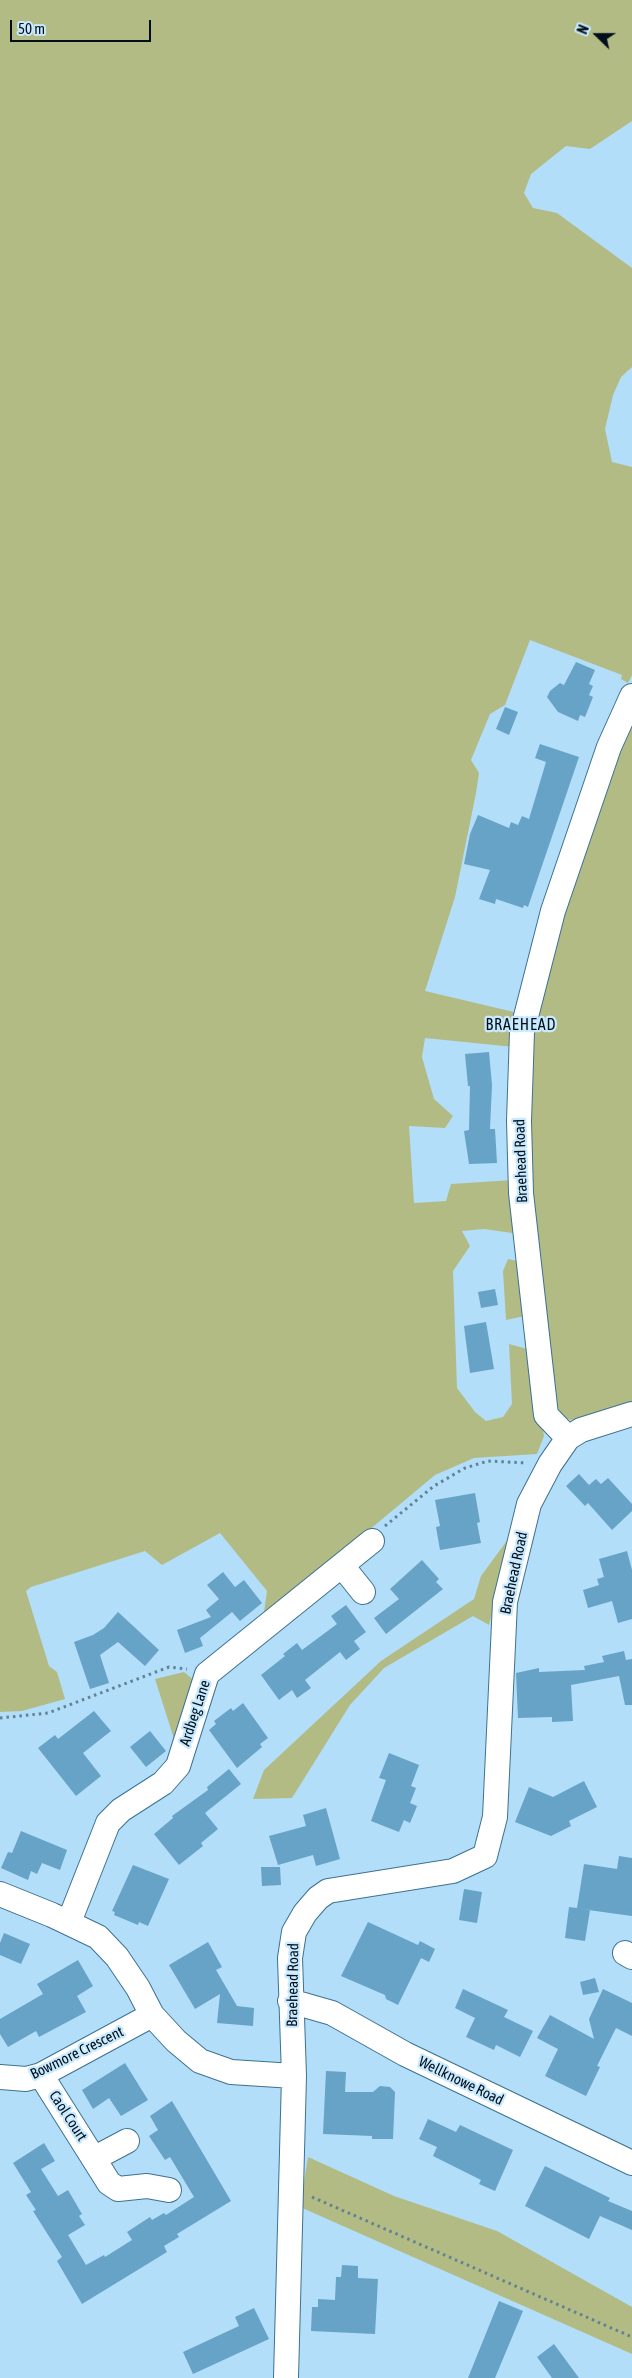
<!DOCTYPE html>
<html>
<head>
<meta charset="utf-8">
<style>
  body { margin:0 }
  #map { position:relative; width:632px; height:2378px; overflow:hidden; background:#b2def9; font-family:"Asap Condensed",sans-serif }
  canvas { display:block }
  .north { position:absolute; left:572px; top:10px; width:50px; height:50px; -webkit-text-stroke:4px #c9eafe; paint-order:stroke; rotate:292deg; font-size:14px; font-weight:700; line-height:20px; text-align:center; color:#000f1b }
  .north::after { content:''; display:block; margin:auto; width:18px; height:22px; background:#000f1b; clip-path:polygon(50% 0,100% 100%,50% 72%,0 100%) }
  .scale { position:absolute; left:10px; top:20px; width:141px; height:22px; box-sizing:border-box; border:2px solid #000f1b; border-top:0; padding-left:6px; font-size:15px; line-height:18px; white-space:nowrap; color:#000f1b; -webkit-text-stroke:4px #c9eafe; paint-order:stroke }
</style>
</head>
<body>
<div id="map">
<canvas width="632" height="2378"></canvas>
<div class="north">N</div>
<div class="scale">50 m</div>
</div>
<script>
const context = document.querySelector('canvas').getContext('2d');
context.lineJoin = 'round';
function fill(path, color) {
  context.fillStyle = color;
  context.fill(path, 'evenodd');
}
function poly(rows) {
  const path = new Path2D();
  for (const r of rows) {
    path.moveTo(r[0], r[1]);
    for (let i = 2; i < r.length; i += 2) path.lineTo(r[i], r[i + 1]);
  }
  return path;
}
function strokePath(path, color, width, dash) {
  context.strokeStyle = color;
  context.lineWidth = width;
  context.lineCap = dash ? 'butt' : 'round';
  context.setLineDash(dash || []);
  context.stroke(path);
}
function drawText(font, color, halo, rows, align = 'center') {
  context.font = font + ' "Asap Condensed",sans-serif';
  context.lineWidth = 4.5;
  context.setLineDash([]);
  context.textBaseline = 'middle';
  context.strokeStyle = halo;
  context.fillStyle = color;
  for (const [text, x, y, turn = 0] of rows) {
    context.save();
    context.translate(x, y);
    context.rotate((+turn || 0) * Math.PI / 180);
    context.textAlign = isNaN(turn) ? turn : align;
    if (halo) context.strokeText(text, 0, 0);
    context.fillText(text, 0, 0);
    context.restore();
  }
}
const green = poly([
  [0,0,632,0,632,121,590,149,566,146,531,174,524,193,533,208,557,213,632,268,632,367,621,377,613,395,605,429,612,462,632,467,632,675,628,683,621,679,622,675,530,640,505,705,490,714,471,760,479,773,476,793,455,897,425,991,518,1013,514,1047,425,1038,422,1057,434,1099,453,1116,445,1128,409,1126,414,1203,446,1201,451,1184,513,1180,519,1231,512,1233,484,1229,462,1231,470,1246,453,1271,457,1388,475,1412,486,1421,503,1417,512,1404,509,1344,531,1350,544,1436,537,1454,474,1458,435,1475,368,1531,264,1612,267,1591,220,1533,162,1565,145,1551,31,1587,26,1591,49,1666,57,1672,65,1699,22,1711,0,1712],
  [632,720,632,1403,574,1421,562,1417,552,1391,530,1229,526,1067,546,956],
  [508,1259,522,1262,525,1316,506,1320,503,1271],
  [514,1531,489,1625,473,1616,384,1668,350,1705,292,1798,253,1799,264,1770,381,1661,474,1599,481,1576],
  [184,1672,195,1681,175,1742,155,1679],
  [308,2157,394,2196,497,2231,632,2307,632,2354,300,2207]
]);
const building = poly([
  [576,662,595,670,589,684,593,686,589,695,593,697,585,717,580,715,578,721,558,712,547,697,550,691,560,683,564,685],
  [505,707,518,712,509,735,496,729],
  [540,744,579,757,528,907,524,905,523,908,496,899,495,904,479,899,490,870,464,864,470,834,478,815,509,828,511,822,518,825,522,816,529,819,546,762,535,758],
  [489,1052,492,1085,490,1129,495,1129,497,1163,469,1164,464,1131,469,1130,470,1086,468,1086,465,1054],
  [495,1289,498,1305,481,1308,478,1292],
  [486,1322,494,1369,470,1373,464,1326],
  [579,1474,589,1485,596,1479,601,1484,608,1478,632,1504,632,1511,612,1530,588,1503,585,1506,566,1486],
  [475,1493,480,1522,477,1523,481,1543,440,1550,436,1527,440,1526,435,1500],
  [627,1551,632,1570,632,1619,618,1623,612,1601,588,1608,583,1590,599,1585,597,1579,604,1577,599,1559],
  [422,1560,439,1579,436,1582,443,1589,386,1634,374,1618,399,1599,390,1589],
  [223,1572,235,1587,244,1580,262,1603,240,1621,232,1612,200,1638,203,1646,185,1653,177,1630,211,1617,206,1610,219,1599,207,1585],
  [346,1605,366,1632,354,1641,360,1649,346,1660,340,1652,305,1680,311,1688,297,1698,292,1690,279,1700,261,1675,285,1656,283,1654,297,1643,302,1650,337,1624,331,1616],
  [118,1612,159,1650,145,1666,118,1642,100,1655,109,1683,90,1689,74,1642,93,1635,104,1628],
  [624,1651,626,1660,632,1659,632,1705,625,1705,619,1676,571,1685,573,1721,552,1722,552,1717,518,1718,516,1673,539,1668,539,1672,585,1670,584,1666,604,1662,602,1656],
  [243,1703,268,1738,260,1744,262,1747,237,1768,209,1730,216,1724,214,1721,231,1708,233,1711],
  [94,1711,111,1731,83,1753,101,1776,76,1796,38,1748,55,1735,58,1739],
  [150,1731,166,1751,146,1767,130,1747],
  [389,1753,419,1765,411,1786,416,1788,410,1803,417,1806,410,1823,404,1820,399,1832,371,1821,386,1780,379,1778],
  [229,1769,241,1784,205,1813,218,1829,201,1843,203,1846,179,1865,154,1834,173,1818,172,1816,208,1790,207,1787],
  [584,1781,597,1807,569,1821,571,1826,551,1836,515,1822,529,1787,553,1797],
  [326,1808,340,1859,316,1866,313,1855,278,1865,269,1836,306,1826,303,1815],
  [21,1831,67,1850,60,1870,42,1863,37,1874,31,1871,28,1880,1,1868,8,1852,12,1853],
  [619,1856,632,1858,632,1916,581,1909,590,1910,585,1941,565,1938,569,1907,577,1908,584,1864,617,1869],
  [133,1865,169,1879,148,1926,139,1922,138,1925,114,1915,115,1912,112,1911],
  [261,1867,280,1867,281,1885,262,1886],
  [464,1889,482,1892,477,1923,459,1920],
  [368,1922,418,1945,420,1941,435,1949,429,1962,421,1958,398,2005,386,1999,385,1995,341,1976],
  [4,1933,30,1944,21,1964,0,1955,0,1943],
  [208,1942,222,1967,216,1970,237,2006,254,2008,253,2026,217,2023,220,1994,195,2009,169,1965],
  [78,1960,93,1986,77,1996,86,2012,39,2037,36,2031,8,2047,0,2034,0,2019,43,1994,37,1984],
  [595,1978,599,1992,583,1995,580,1982],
  [463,1989,508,2010,504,2017,533,2031,520,2057,496,2045,494,2050,466,2037,475,2018,455,2008],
  [603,1989,632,2003,632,2036,616,2028,597,2066,600,2067,586,2096,545,2076,558,2049,537,2038,550,2015,594,2039,589,2019],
  [125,2063,148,2100,121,2116,109,2098,93,2109,82,2090],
  [326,2071,346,2072,345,2092,373,2092,380,2086,390,2087,395,2092,393,2139,372,2139,372,2136,323,2134],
  [172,2101,231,2201,177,2234,179,2237,164,2246,167,2252,82,2304,57,2261,62,2257,33,2211,36,2210,26,2195,31,2192,13,2163,44,2143,55,2161,41,2169,58,2196,68,2190,82,2214,79,2216,85,2225,68,2235,86,2265,104,2255,105,2257,132,2240,127,2232,150,2217,152,2220,164,2213,166,2215,194,2197,170,2157,165,2160,149,2136,158,2130,150,2116],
  [428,2119,456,2132,460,2125,513,2150,495,2191,479,2184,481,2180,433,2156,437,2147,419,2139],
  [545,2166,610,2198,608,2201,632,2211,632,2230,600,2216,589,2239,525,2206],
  [342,2265,358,2266,358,2278,378,2279,375,2334,311,2331,312,2307,318,2307,318,2299,335,2300,336,2277,341,2277],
  [499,2301,523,2311,495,2378,468,2378],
  [254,2308,269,2339,193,2374,183,2352,239,2326,235,2317],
  [554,2344,565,2359,579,2378,552,2378,537,2357]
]);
const path = poly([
  [385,1526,434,1486,465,1468,488,1461,527,1463],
  [0,1718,48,1713,169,1667,187,1669],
  [312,2197,632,2337]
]);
const minor = poly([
  [568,1438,546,1415,521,1193,519,1121,522,1032,553,911,609,747,632,696],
  [343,1567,363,1592],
  [0,1894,52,1915,98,1937,117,1957,138,1988,152,2015,176,2041,200,2061,231,2072,294,2076],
  [69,1922,108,1823,121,1810,163,1783,178,1766,207,1674,372,1541],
  [625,1953,632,1957],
  [290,2001,332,2013,405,2054,632,2163],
  [41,2075,109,2183,118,2189,147,2186,169,2190],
  [0,2077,26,2079,41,2075,152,2015],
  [95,2158,127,2141],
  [286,2378,294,2076,290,1958,294,1932,305,1913,318,1898,328,1891,453,1871,485,1856,495,1817,505,1602,529,1504,550,1464,568,1438,581,1430,632,1414]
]);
const streetNames = [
  ["Braehead Road",521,1161,-92],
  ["Braehead Road",514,1573,-78],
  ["Ardbeg Lane",195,1713,-72],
  ["Braehead Road",293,1985,-89],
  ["Bowmore Crescent",77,2053,-26],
  ["Wellknowe Road",461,2081,26],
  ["Caol Court",68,2116,57]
];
const neighbourhoodNames = [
  ["BRAEHEAD",521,1025]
];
fill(green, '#b3bb85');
fill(building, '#66a3c6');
strokePath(minor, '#3d7290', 26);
strokePath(path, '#628195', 3, [2.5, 4]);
strokePath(minor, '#fff', 24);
drawText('15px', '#000f1b', '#c9eafe', streetNames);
context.letterSpacing = '1px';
drawText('16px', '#000f1b', '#c9eafe', neighbourhoodNames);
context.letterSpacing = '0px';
</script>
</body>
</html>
